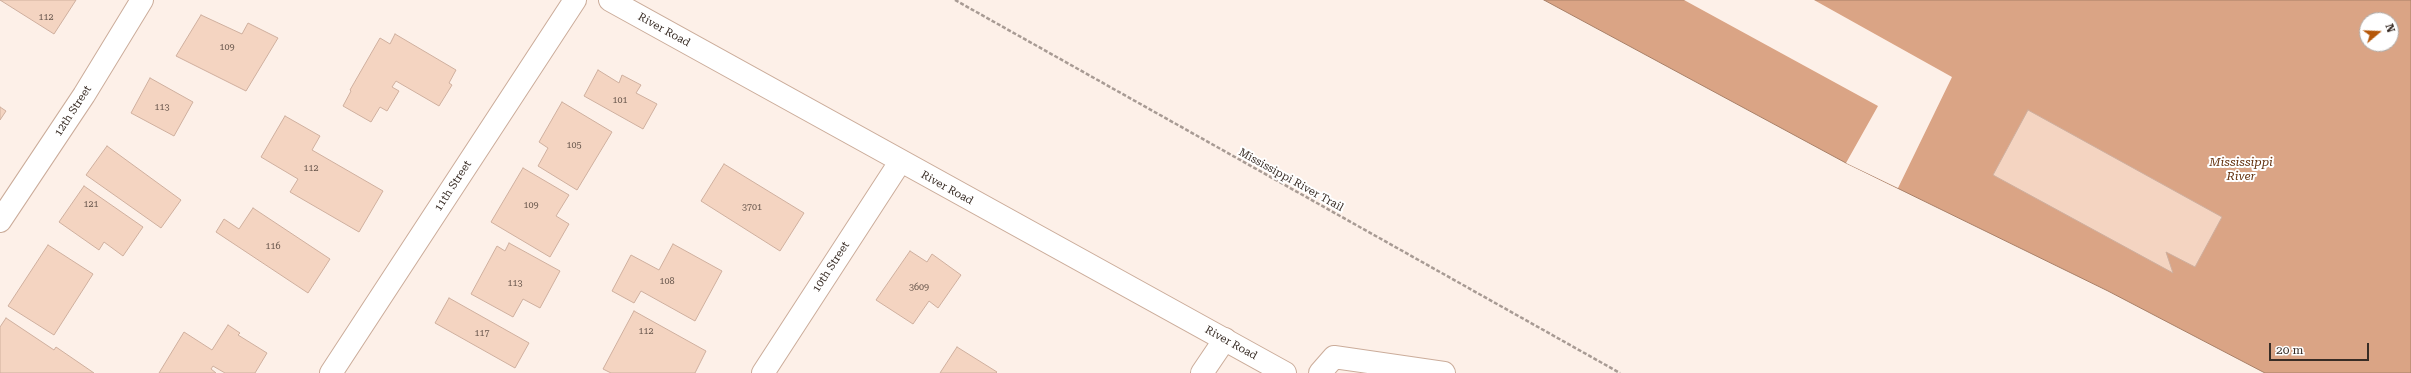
<!DOCTYPE html>
<html>
<head>
<meta charset="utf-8">
<style>
  body { margin:0 }
  #map { position:relative; width:2411px; height:373px; overflow:hidden; background:#fdf0e8; font-family:"Roboto Serif",serif }
  canvas { display:block }
  .north { position:absolute; left:2359px; top:12px; width:40px; height:40px; box-sizing:border-box; background:#fff; border:1px solid #afaba8; border-radius:50%; rotate:71deg; font-size:11px; font-weight:700; line-height:16px; text-align:center; color:#382c25 }
  .north::after { content:''; display:block; margin:auto; width:14px; height:18px; background:#b55708; clip-path:polygon(50% 0,100% 100%,50% 72%,0 100%) }
  .scale { position:absolute; left:2269px; top:343px; width:100px; height:18px; box-sizing:border-box; border:2px solid #382c25; border-top:0; padding-left:5px; font-size:12px; line-height:14px; white-space:nowrap; color:#382c25; -webkit-text-stroke:3px #fff; paint-order:stroke }
</style>
</head>
<body>
<div id="map">
<canvas width="2411" height="373"></canvas>
<div class="north">N</div>
<div class="scale">20 m</div>
</div>
<script>
const context = document.querySelector('canvas').getContext('2d');
context.lineJoin = 'round';
function fill(path, color) {
  context.fillStyle = color;
  context.fill(path, 'evenodd');
}
function poly(rows) {
  const path = new Path2D();
  for (const r of rows) {
    path.moveTo(r[0], r[1]);
    for (let i = 2; i < r.length; i += 2) path.lineTo(r[i], r[i + 1]);
  }
  return path;
}
function strokePath(path, color, width, dash) {
  context.strokeStyle = color;
  context.lineWidth = width;
  context.lineCap = dash ? 'butt' : 'round';
  context.setLineDash(dash || []);
  context.stroke(path);
}
function drawText(font, color, halo, rows, align = 'center') {
  context.font = font + ' "Roboto Serif",serif';
  context.lineWidth = 4;
  context.setLineDash([]);
  context.textBaseline = 'middle';
  context.strokeStyle = halo;
  context.fillStyle = color;
  for (const [text, x, y, turn = 0] of rows) {
    context.save();
    context.translate(x, y);
    context.rotate((+turn || 0) * Math.PI / 180);
    context.textAlign = isNaN(turn) ? turn : align;
    if (halo) context.strokeText(text, 0, 0);
    context.fillText(text, 0, 0);
    context.restore();
  }
}
const water = poly([
  [1544,0,2411,0,2411,373,2265,373,2108,291,1846,163,1544,0],
  [2367,20,2391,20,2391,44,2367,44,2367,20]
]);
const pier = poly([
  [1684,0,1814,0,1952,77,1898,188,1846,163,1878,106]
]);
const building = poly([
  [0,0,76,0,54,34,0,0],
  [201,15,242,34,248,23,278,38,246,91,176,56,201,15],
  [395,34,456,70,449,83,452,85,439,106,396,81,392,87,399,91,387,111,380,107,371,122,343,106,351,91,350,90,380,38,390,44,395,34],
  [598,70,619,83,622,75,641,85,636,93,657,104,643,129,584,96,598,70],
  [150,78,193,102,174,136,131,113,150,78],
  [562,102,612,132,577,190,538,166,548,148,539,142,562,102],
  [0,107,6,111,0,120,0,107],
  [2028,110,2222,217,2195,267,2166,252,2173,273,1993,175,2028,110],
  [285,116,320,136,312,150,383,191,359,232,290,192,298,179,261,157,285,116],
  [107,146,181,200,161,228,86,175,107,146],
  [724,164,804,213,780,251,701,201,724,164],
  [523,168,569,195,556,216,569,224,550,257,491,222,523,168],
  [84,186,143,227,123,256,104,242,99,250,59,222,84,186],
  [253,208,330,259,308,293,216,232,224,219,239,229,253,208],
  [509,243,560,271,540,308,523,299,513,317,471,294,497,246,505,251,509,243],
  [673,244,722,271,695,321,641,291,634,303,612,291,631,255,659,270,673,244],
  [48,245,93,274,54,335,8,306,48,245],
  [910,251,927,262,932,254,961,275,938,308,929,301,913,324,876,300,910,251],
  [449,298,529,343,515,368,435,323,449,298],
  [634,311,706,351,695,373,611,373,603,369,634,311],
  [6,318,54,350,56,347,94,373,0,373,0,327,6,318],
  [228,325,240,333,238,335,267,353,255,373,225,373,213,366,211,369,216,373,159,373,184,332,212,350,228,325],
  [957,347,997,372,996,373,940,373,957,347]
]);
const path = poly([
  [955,0,1620,373]
]);
const minor = poly([
  [0,221,84,95,142,0],
  [331,373,575,0],
  [763,373,900,162],
  [1202,373,1225,339],
  [1320,373,1334,357,1444,373]
]);
const tertiary = poly([
  [610,0,1285,373]
]);
const numberNames = [
  ["112",46,17],
  ["109",227,47],
  ["101",620,100],
  ["113",162,107],
  ["105",574,145],
  ["112",311,168],
  ["121",91,204],
  ["109",531,205],
  ["3701",752,207],
  ["116",273,246],
  ["108",667,281],
  ["113",515,283],
  ["3609",919,287],
  ["112",646,331],
  ["117",482,333]
];
const streetNames = [
  ["River Road",664,30,29],
  ["12th Street",73,111,-57],
  ["Mississippi River Trail",1291,180,29],
  ["11th Street",453,186,-57],
  ["River Road",947,188,29],
  ["10th Street",831,267,-57],
  ["River Road",1231,343,29]
];
const waterNames = [
  ["Mississippi",2241,162],
  ["River",2241,176]
];
fill(water, '#daa485');
strokePath(water, '#a98068', 1);
fill(pier, '#fdf0e8');
fill(building, '#f4d4c1');
strokePath(building, '#cfaf9e', 1);
strokePath(minor, '#cbac9a', 24);
strokePath(tertiary, '#cbac9a', 24);
strokePath(path, '#a89b94', 2.5, [4, 2]);
strokePath(minor, '#fff', 22);
strokePath(tertiary, '#fff', 22);
drawText('9px', '#67564c', null, numberNames);
drawText('11px', '#382c25', '#fff', streetNames);
drawText('italic 12px', '#64320f', '#fff', waterNames);
</script>
</body>
</html>
